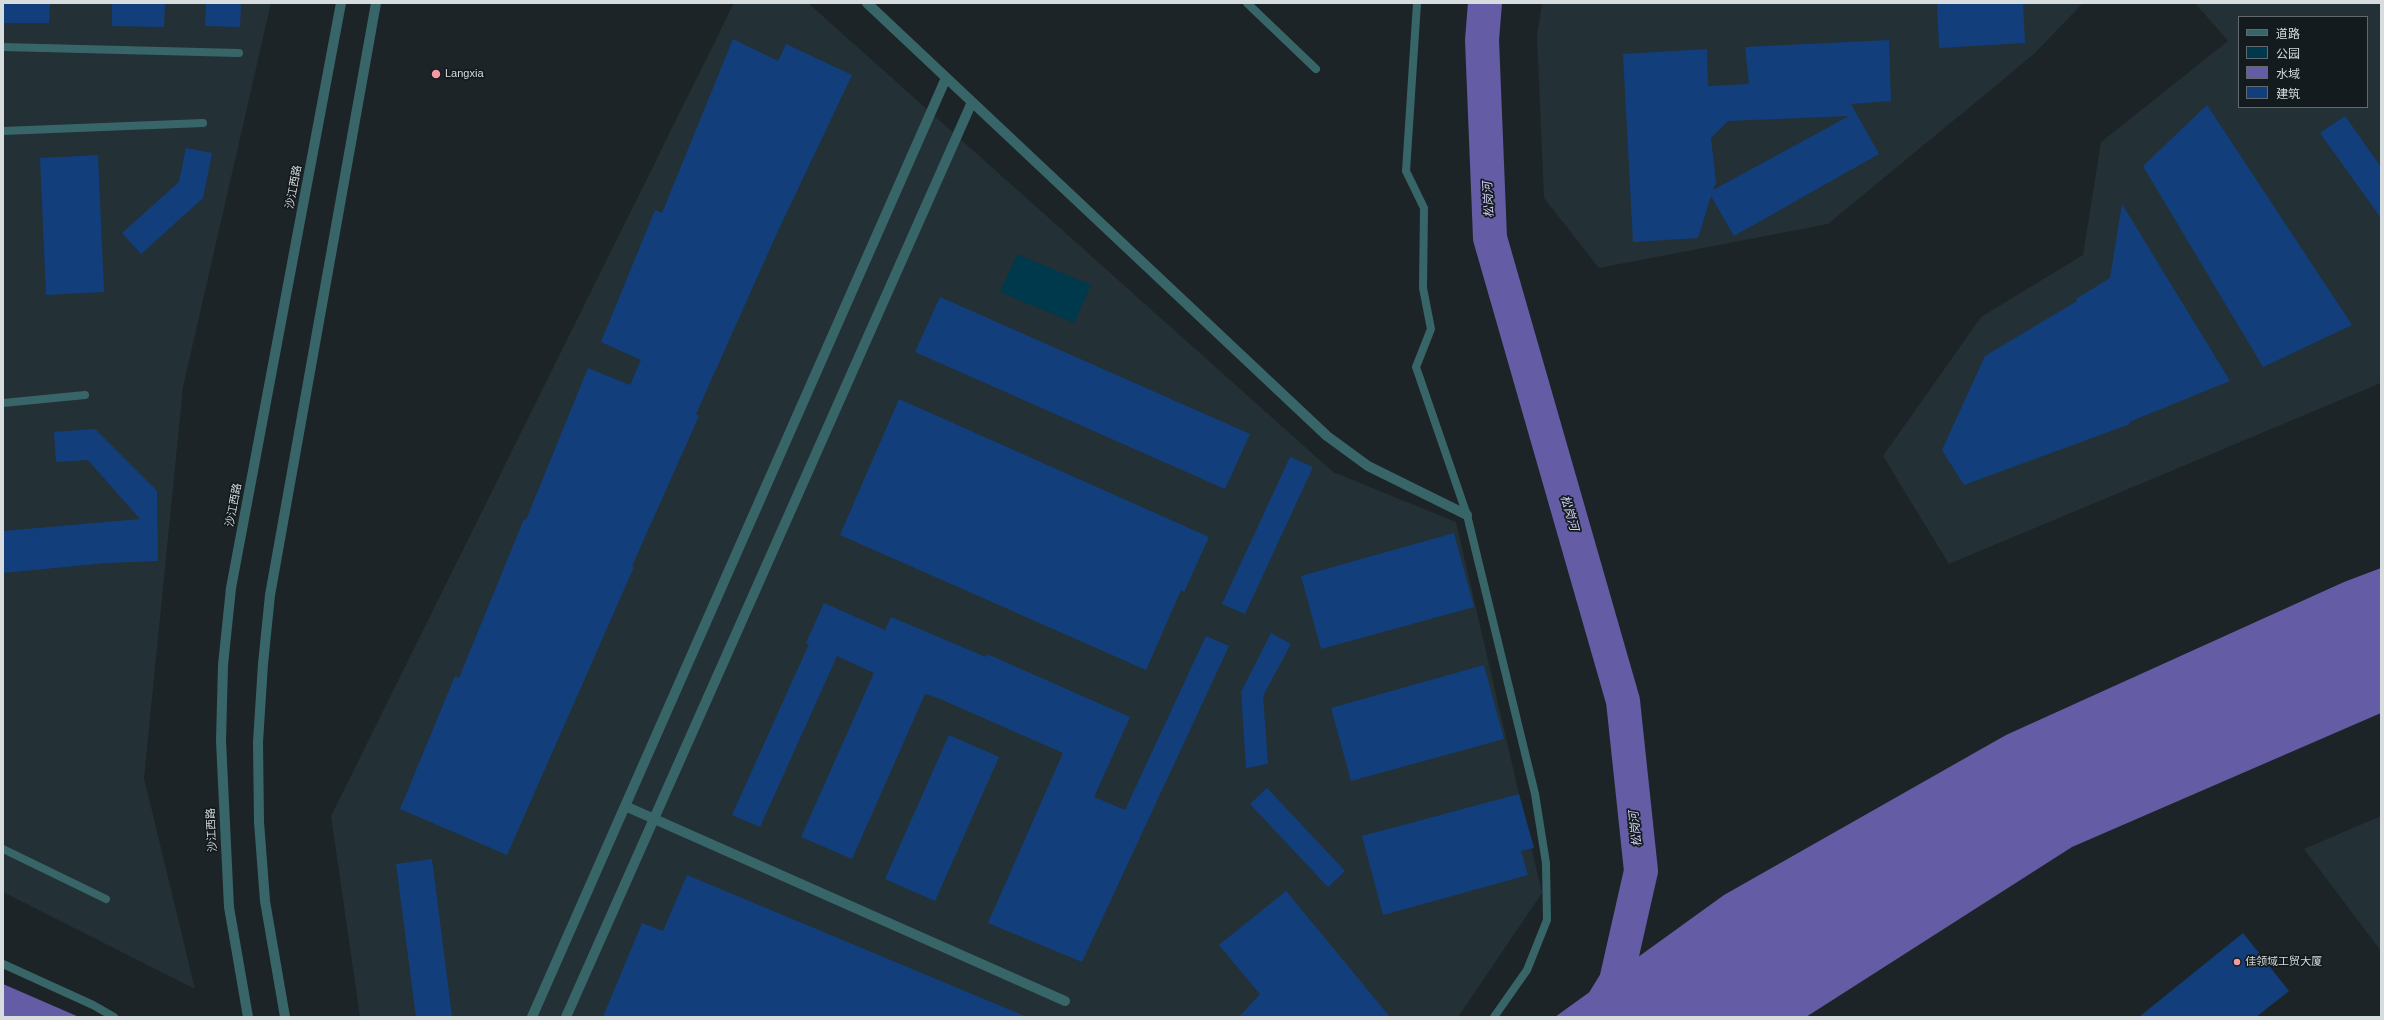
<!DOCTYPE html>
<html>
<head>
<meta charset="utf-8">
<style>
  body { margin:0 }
  #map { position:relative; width:2384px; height:1020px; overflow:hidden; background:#1d2427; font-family:Helvetica,"Noto Sans SC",sans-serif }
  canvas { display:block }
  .frame { position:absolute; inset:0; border:4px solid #d7dcde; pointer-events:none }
  .legend { position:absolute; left:2238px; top:16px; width:130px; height:92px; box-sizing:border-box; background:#141b1e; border:1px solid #62686b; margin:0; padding:5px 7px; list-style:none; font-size:12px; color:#d7dcde }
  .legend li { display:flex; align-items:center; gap:8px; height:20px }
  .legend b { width:20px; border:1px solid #62686b }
</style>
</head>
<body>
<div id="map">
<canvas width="2384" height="1020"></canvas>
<div class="frame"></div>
<ul class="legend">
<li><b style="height:5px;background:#386668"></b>道路</li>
<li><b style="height:11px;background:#00394c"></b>公园</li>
<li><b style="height:11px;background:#645ca5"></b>水域</li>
<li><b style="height:11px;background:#123f7b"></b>建筑</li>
</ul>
</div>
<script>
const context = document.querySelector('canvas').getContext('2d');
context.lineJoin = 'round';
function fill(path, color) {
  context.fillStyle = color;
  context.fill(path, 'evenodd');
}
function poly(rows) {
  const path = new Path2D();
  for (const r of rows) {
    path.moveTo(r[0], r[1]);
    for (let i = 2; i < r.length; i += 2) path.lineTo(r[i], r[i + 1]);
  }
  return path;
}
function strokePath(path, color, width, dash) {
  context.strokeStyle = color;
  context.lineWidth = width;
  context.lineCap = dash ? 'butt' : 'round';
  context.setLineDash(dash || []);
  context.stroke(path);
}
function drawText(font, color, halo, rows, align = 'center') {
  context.font = font + ' Helvetica,"Noto Sans SC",sans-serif';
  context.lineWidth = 3.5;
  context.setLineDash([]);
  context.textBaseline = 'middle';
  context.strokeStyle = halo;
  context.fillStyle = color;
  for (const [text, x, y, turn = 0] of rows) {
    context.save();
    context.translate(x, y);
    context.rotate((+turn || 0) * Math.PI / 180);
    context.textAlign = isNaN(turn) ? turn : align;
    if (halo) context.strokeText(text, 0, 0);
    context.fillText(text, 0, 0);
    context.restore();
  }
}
const built = poly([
  [3,3,271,3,183,387,144,778,195,989,3,892],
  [734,3,808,3,1333,472,1456,522,1542,893,1458,1017,360,1017,331,816],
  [1542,3,2083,3,2034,54,1828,224,1599,268,1544,198,1537,36],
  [2195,3,2381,3,2381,383,1949,564,1883,456,1981,317,2083,255,2101,142,2228,41],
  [2239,17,2367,17,2367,107,2239,107],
  [2381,816,2381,951,2304,849]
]);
const green = poly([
  [1017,254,1091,285,1074,323,1000,292]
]);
const water = poly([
  [2381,568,2381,713,2072,847,1806,1017,1555,1017,1724,895,2006,735,2344,582],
  [3,984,79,1017,3,1017]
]);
const river = poly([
  [1485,3,1482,40,1490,238,1623,701,1641,871,1616,981,1594,1017]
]);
const building = poly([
  [3,3,50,3,49,23,3,23],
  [112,3,165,3,164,27,112,26],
  [206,3,241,3,240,27,205,26],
  [1937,3,2023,3,2025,43,1939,48],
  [733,39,778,61,786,44,852,75,777,233,696,414,699,416,632,566,634,567,507,855,400,809,455,676,459,678,524,519,526,520,588,368,630,385,641,360,601,342,655,210,662,213],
  [1889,40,1891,101,1851,104,1879,154,1734,236,1711,196,1698,238,1633,242,1623,54,1707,49,1708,86,1749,84,1745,47],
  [1849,116,1713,190,1716,183,1711,138,1728,121],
  [2207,105,2352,325,2263,367,2143,166],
  [2345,116,2381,167,2381,218,2320,133],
  [186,148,212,153,203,198,141,254,122,233,179,182],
  [98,155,104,292,46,295,40,158],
  [2122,204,2230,381,2129,422,2130,424,1964,485,1942,450,1985,356,2077,301,2076,299,2110,278],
  [940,297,1250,434,1225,489,915,352],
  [899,399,1209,537,1184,592,1181,590,1146,670,840,535],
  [95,429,157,491,158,561,106,563,3,573,3,531,140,519,88,460,56,462,54,432],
  [1290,457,1313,467,1245,614,1222,604],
  [1454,533,1474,607,1321,649,1301,576],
  [824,603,885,630,891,617,986,657,987,654,1130,717,1094,797,1125,810,1206,636,1229,646,1082,962,988,923,1063,753,938,698,925,694,852,859,801,837,874,673,837,656,760,827,732,815,809,644,806,643],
  [1271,633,1291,644,1263,696,1268,764,1246,768,1241,692],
  [1484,665,1504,739,1351,781,1331,708],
  [949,735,999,757,935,901,885,879],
  [1267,788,1345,871,1328,887,1250,804],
  [1519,794,1534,848,1521,851,1528,875,1383,915,1362,836],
  [432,859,452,1016,416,1017,396,864],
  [687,875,1027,1017,603,1017,642,923,663,931],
  [1286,891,1390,1017,1239,1017,1260,994,1219,945],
  [2243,933,2289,991,2256,1017,2139,1017]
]);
const service = poly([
  [1247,3,1316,69],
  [1417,3,1406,171,1424,208,1423,288,1431,329,1416,367,1467,515,1535,794,1546,863,1547,920,1527,970,1494,1017],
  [3,47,239,53],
  [3,131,203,123],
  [3,403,85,395],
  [3,849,106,899],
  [3,964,93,1005,114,1017]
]);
const minor = poly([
  [867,3,1327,436,1368,466,1467,515],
  [625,806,1065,1001],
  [532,1017,946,78],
  [566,1017,972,102]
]);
const tertiary = poly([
  [248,1017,229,907,221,741,223,665,231,588,341,3],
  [285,1017,265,901,259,822,258,742,263,664,270,595,376,3]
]);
const markers = [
  [436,74,5,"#f49aa1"],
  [2237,962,4,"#f49aa1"]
];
const poiNames = [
  ["Langxia",445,74],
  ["佳领域工贸大厦",2245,962]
];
const streetNames = [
  ["沙江西路",294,187,-79],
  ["沙江西路",234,505,-79],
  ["沙江西路",212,830,-93]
];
const waterNames = [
  ["松岗河",1489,200,-93],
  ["松岗河",1569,513,74],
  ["松岗河",1636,829,-96]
];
fill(built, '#233036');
fill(green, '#00394c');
fill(water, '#645ca5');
strokePath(river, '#645ca5', 34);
fill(building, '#123f7b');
strokePath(service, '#386668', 8);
strokePath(minor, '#386668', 10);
strokePath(tertiary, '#386668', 10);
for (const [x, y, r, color] of markers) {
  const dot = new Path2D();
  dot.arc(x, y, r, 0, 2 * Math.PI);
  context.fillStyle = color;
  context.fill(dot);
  strokePath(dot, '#141b1e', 1.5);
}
drawText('11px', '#d7dcde', '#141b1e', poiNames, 'left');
drawText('11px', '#d7dcde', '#141b1e', streetNames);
drawText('italic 12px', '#d2d0fa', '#141b1e', waterNames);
</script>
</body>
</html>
